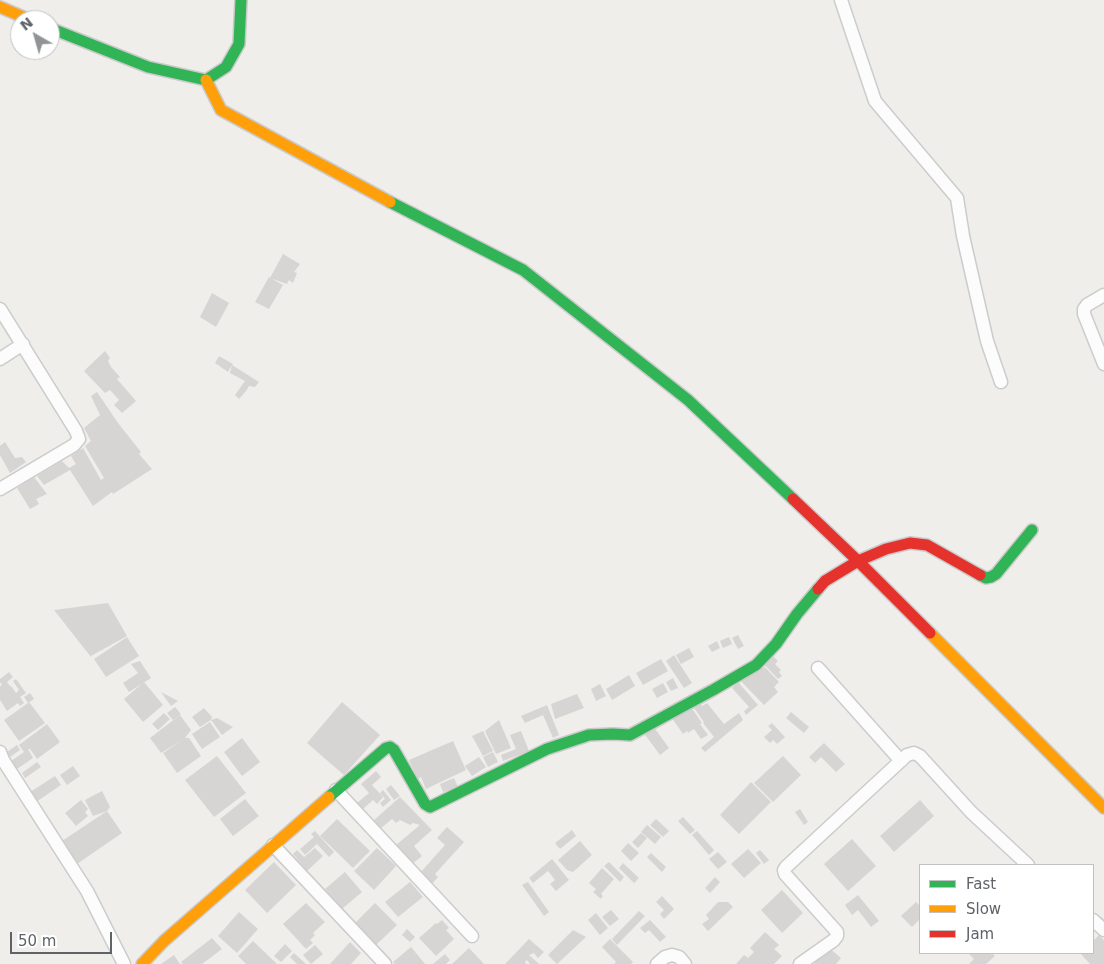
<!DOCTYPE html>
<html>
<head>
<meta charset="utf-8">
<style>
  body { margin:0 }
  #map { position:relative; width:1104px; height:964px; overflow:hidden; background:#efeeea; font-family:"DejaVu Sans",sans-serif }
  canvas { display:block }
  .legend { position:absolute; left:919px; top:864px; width:175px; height:90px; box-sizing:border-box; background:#fff; border:1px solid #bfc1c3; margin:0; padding:6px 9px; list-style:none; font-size:15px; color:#5f6368 }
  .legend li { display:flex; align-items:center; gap:10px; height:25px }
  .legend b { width:25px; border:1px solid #bfc1c3 }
  .north { position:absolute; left:10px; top:10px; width:50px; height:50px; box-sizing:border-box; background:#fff; border:1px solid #bfc1c3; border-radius:50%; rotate:322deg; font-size:14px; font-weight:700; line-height:20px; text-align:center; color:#5f6368 }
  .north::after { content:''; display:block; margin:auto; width:18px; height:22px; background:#919496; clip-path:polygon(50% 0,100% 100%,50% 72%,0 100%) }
  .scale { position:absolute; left:10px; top:932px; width:102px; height:22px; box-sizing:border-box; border:2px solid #5f6368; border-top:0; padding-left:6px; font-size:15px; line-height:18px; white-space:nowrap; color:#5f6368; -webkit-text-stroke:4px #fff; paint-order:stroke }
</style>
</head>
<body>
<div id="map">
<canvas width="1104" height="964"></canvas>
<ul class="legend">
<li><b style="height:6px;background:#30b455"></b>Fast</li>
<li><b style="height:6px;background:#ff9f0a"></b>Slow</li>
<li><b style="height:6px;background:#e5322d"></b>Jam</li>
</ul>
<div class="north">N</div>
<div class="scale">50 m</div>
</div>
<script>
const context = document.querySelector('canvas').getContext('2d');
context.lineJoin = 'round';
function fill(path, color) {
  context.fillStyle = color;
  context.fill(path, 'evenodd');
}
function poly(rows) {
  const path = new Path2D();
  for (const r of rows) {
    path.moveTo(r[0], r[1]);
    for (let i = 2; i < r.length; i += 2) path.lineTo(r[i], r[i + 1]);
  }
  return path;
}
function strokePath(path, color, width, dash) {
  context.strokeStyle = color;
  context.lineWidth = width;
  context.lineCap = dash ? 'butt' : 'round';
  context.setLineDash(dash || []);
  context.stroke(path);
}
const building = poly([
  [283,254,300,264,294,272,297,273,293,283,289,280,287,284,270,278],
  [269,277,283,285,269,309,255,302],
  [212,293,229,303,216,327,200,317],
  [105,351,110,358,108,361,111,367,120,377,117,379,136,401,122,413,114,405,119,400,110,390,105,393,84,371],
  [219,356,233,364,232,365,259,382,255,387,249,386,246,391,239,399,235,395,245,381,230,373,232,365,228,372,215,363],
  [97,392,118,423,141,452,139,454,152,469,113,494,112,492,93,506,70,470,44,485,37,476,62,461,69,468,76,464,71,456,83,448,101,480,104,478,85,446,91,441,84,428,100,415,91,396],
  [5,442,15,458,22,457,26,462,10,473,0,455,0,446],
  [34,477,47,494,36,499,39,504,30,509,17,488],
  [108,603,127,636,91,656,91,657,54,610],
  [738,635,744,646,738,649,732,638],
  [127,637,139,656,106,677,94,659],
  [729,637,732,644,723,648,720,641],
  [717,641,720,648,712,652,708,646],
  [689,648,694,657,681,664,676,655],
  [771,654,778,661,775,664,781,670,779,672,782,676,778,679,762,662],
  [674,655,692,683,684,688,666,661],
  [661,659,668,671,643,685,636,673],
  [140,661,151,678,129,692,123,683,138,673,131,664],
  [765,667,779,682,774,687,778,692,764,705,739,679],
  [9,672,13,677,7,682,10,686,12,687,16,693,19,690,13,681,16,679,26,693,20,697,24,703,20,706,18,703,7,711,0,700,0,686,2,685,0,682,0,679],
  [629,675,635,686,612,700,606,689],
  [673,678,678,688,671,691,666,682],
  [144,682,163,705,143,722,124,699],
  [738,682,758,705,746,715,744,711,749,707,732,688],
  [663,683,668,692,657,698,652,689],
  [600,684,606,696,596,701,591,689],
  [161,692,178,701,171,706],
  [30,693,34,699,28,703,29,702,45,723,19,741,4,720,28,703,24,697],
  [577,694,584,708,555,719,551,704],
  [698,700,702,706,707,703,724,724,739,713,743,720,705,752,701,748,714,737,703,723,704,722,692,705],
  [342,702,380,735,344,775,307,743],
  [547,705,559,735,553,738,543,715,525,723,521,716],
  [175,707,181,714,173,720,167,713],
  [691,707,702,723,700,724,708,735,701,739,694,729,688,733,687,731,683,734,672,718],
  [204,708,212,717,211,720,200,727,192,717],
  [791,712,809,727,804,733,786,718],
  [164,713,170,719,158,730,152,724],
  [180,715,191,730,185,738,189,738,201,756,177,773,163,753,181,741,161,753,150,738],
  [217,718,233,727,222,735,211,720],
  [499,720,511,748,496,754,485,731],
  [210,722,220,737,202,749,192,734],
  [772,723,785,737,777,744,773,740,770,743,764,737,772,730,768,726],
  [47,724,60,742,37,759,30,749,28,749,33,758,17,769,11,761,24,752,19,745],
  [653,726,669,748,660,755,643,732],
  [483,731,493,751,483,756,472,736],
  [521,731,529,751,503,761,501,755,516,749,510,735],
  [242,738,260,762,242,776,224,752],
  [453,741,466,770,426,789,421,777,418,779,409,760],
  [824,743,845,764,836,772,821,757,815,763,809,757],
  [17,745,20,750,10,757,7,752],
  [493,752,498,762,488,767,483,757],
  [217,756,246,793,214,817,185,780],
  [783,756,801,775,773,802,754,783],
  [479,757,486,767,472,776,465,766],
  [37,762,41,767,25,778,22,773],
  [73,766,80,776,67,785,60,775],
  [376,771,381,777,372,785,383,797,377,804,373,800,363,809,357,803,369,793,361,784],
  [55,776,61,785,36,802,30,792],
  [454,778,458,787,443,792,440,784],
  [751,782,771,802,739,834,720,815],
  [391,785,400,796,394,800,386,789],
  [383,790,391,800,383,807,380,803,385,799,387,801,380,793],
  [102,791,110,807,107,811,93,816,85,800],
  [400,797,432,830,414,846,422,856,412,864,396,845,420,825,413,823,410,825,400,820,396,823,392,819,380,829,373,821],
  [245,799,259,816,233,836,220,819],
  [81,800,88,809,85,812,88,816,76,826,65,813],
  [920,800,934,816,894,852,880,836],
  [800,809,808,822,804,825,795,812],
  [107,811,122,833,77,864,62,841],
  [683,817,695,830,690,834,678,821],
  [337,819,370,851,353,868,320,836],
  [656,819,669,831,663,837,650,825],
  [647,825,661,837,655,844,641,832],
  [447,827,464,842,435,874,438,877,432,884,420,873,445,845,437,838],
  [572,830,576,836,560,849,555,843],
  [315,831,334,852,329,857,317,844,305,855,300,849,314,837,311,834],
  [697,831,714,850,709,855,692,835],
  [641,833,647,838,638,848,632,842],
  [852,839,876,866,848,891,824,864],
  [580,841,592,855,573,872,567,870,558,860],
  [628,843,639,853,631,861,621,851],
  [315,848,323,856,307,871,293,854,297,850,304,857],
  [377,848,396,866,374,890,354,871],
  [748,849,761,863,744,878,731,864],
  [760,850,769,860,764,864,756,853],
  [718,852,727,862,718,869,709,859],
  [651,853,666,867,662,872,647,857],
  [552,859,569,880,556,891,550,884,555,880,548,871,533,883,529,878],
  [274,862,296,885,267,913,245,890],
  [609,862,624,877,620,882,604,866],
  [623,863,639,878,634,883,619,868],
  [602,868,614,879,601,894,603,896,601,899,593,892,596,889,589,883],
  [345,872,362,892,342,909,325,889],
  [715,877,720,882,710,893,705,888],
  [410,882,423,897,398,917,385,902],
  [528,882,549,912,544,916,522,885],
  [782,890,803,913,782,933,761,910],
  [858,895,879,921,871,927,858,910,852,915,845,905],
  [662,896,674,909,664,919,660,914,664,910,656,902],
  [718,902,728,902,733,907,708,931,702,924,709,919,706,915],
  [916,902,920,906,920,919,912,927,901,916],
  [306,903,325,922,313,933,315,935,310,940,313,943,306,949,283,924],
  [375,903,397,925,376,945,355,923],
  [611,910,619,919,610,926,602,917],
  [639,911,645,916,617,945,612,939],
  [239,912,258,929,237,953,218,936],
  [596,913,608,928,600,935,588,920],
  [442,920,449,928,446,930,454,939,436,956,419,938,436,923,437,924],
  [650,920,666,937,660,942,649,930,645,933,640,928],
  [407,929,415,937,410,942,402,935],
  [573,930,586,937,557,964,548,955],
  [765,932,779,945,774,949,782,956,774,964,736,964,744,955,748,958,754,952,750,948],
  [1099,935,1104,940,1104,964,1090,964,1080,953,1093,953,1093,941],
  [212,938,222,949,202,964,183,964,181,962],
  [529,939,544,952,538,958,534,953,529,955,539,964,530,964,527,960,525,962,526,964,505,964],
  [610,939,633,962,631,964,614,964,616,962,602,947],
  [253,941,277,964,246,964,238,956],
  [350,942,361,953,351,964,330,964],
  [285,944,292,951,281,962,274,956],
  [315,945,323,954,311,964,303,955],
  [411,947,425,964,395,964,393,962],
  [828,947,841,958,836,964,814,964],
  [469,948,484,964,452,964],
  [294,953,306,964,297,964,290,957],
  [968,953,992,953,995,956,986,964,969,964,974,959],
  [445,954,450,960,446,964,433,964],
  [174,955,180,964,161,964]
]);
const street = poly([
  [841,0,875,101,957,198,963,236,987,341,1001,382],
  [1104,295,1087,305,1084,309,1084,314,1104,364],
  [0,309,76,431,79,439,74,445,0,489],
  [0,359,23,344],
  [818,668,901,761],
  [0,752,3,760,87,891,124,964],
  [336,790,472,936],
  [273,845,385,964],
  [1093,920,1104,930],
  [657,964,665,957,672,955,679,957,685,964],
  [800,964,834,940,837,936,837,932,785,874,784,870,786,867,907,755,914,753,920,756,971,812,1028,865]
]);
const fast = poly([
  [50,28,148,67,206,80,226,67,239,44,241,0],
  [390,202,523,270,688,400,793,499],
  [980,575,986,578,991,577,996,574,1032,530],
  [329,797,386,748,390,747,394,750,425,804,430,807,547,749,589,735,613,734,630,735,713,690,756,665,776,644,797,614,818,589]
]);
const slow = poly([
  [0,7,30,20],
  [206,80,221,110,390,202],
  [930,633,1104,808],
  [142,964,164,941,329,797]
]);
const jam = poly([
  [793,499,858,561,930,633],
  [818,589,825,581,858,561,886,549,910,543,927,545,980,575]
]);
fill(building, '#d6d5d3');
strokePath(street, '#cbcccc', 15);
strokePath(fast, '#cacacb', 14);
strokePath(slow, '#cacacb', 14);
strokePath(jam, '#cacacb', 14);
strokePath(street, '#fdfcfc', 12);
strokePath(fast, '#30b455', 11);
strokePath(slow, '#ff9f0a', 11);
strokePath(jam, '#e5322d', 11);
</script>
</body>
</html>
